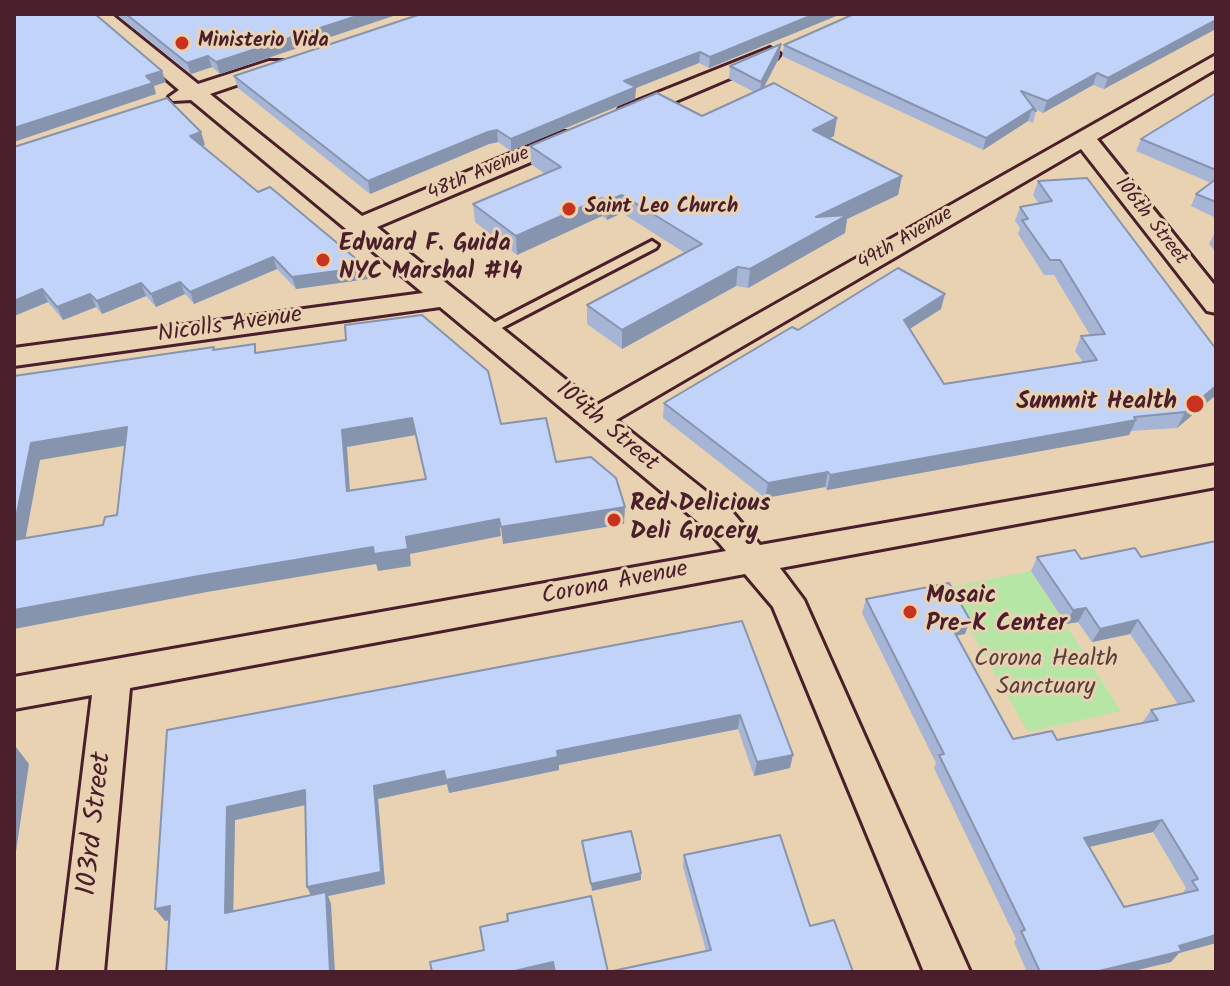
<!DOCTYPE html>
<html>
<head>
<meta charset="utf-8">
<style>
  body { margin:0 }
  #map { position:relative; width:1230px; height:986px; overflow:hidden; background:#e9d2b2; font-family:Kalam,sans-serif }
  canvas { display:block }
  .frame { position:absolute; inset:0; border:16px solid #4a1f2b; pointer-events:none }
</style>
</head>
<body>
<div id="map">
<canvas width="1230" height="986"></canvas>
<div class="frame"></div>
</div>
<script>
const context = document.querySelector('canvas').getContext('2d');
context.lineJoin = 'round';
function fill(path, color) {
  context.fillStyle = color;
  context.fill(path, 'evenodd');
}
function poly(rows) {
  const path = new Path2D();
  for (const r of rows) {
    path.moveTo(r[0], r[1]);
    for (let i = 2; i < r.length; i += 2) path.lineTo(r[i], r[i + 1]);
  }
  return path;
}
function strokePath(path, color, width, dash) {
  context.strokeStyle = color;
  context.lineWidth = width;
  context.lineCap = dash ? 'butt' : 'round';
  context.setLineDash(dash || []);
  context.stroke(path);
}
function drawText(font, color, halo, rows, align = 'center') {
  context.font = font + ' Kalam,sans-serif';
  context.lineWidth = 6;
  context.setLineDash([]);
  context.textBaseline = 'middle';
  context.strokeStyle = halo;
  context.fillStyle = color;
  for (const [text, x, y, turn = 0] of rows) {
    context.save();
    context.translate(x, y);
    context.rotate((+turn || 0) * Math.PI / 180);
    context.textAlign = isNaN(turn) ? turn : align;
    if (halo) context.strokeText(text, 0, 0);
    context.fillText(text, 0, 0);
    context.restore();
  }
}
const green = poly([
  [1031,571,1121,711,1028,732,946,588]
]);
const lane = poly([
  [652,241,658,245,656,248,492,333,482,333,480,330,652,241]
]);
const street = poly([
  [90,14,111,14,198,84,269,61,283,61,286,65,283,69,210,94,362,216,562,132,578,132,581,137,578,142,377,227,597,405,1216,55,1216,69,1097,139,1216,287,1216,313,1207,311,1081,149,616,420,733,513,760,545,1216,465,1216,487,780,568,804,600,970,972,924,972,773,607,745,574,130,688,104,972,58,972,92,695,14,709,14,677,726,551,709,531,440,307,14,366,14,348,423,293,191,100,173,101,169,97,179,90,90,14],
  [770,48,780,54,777,58,636,118,620,118,617,113,620,108,770,48]
]);
const wall = poly([
  [116,14,399,14,220,74,212,67,191,74],
  [421,14,841,14,709,68,699,63,636,88,635,99,511,151,498,142,489,144,370,194,238,88,234,76],
  [1216,14,1104,89,1093,85,1043,113,1035,109,1036,111,1033,123,1028,121,983,150,782,56,784,45],
  [781,44,779,58,763,88,834,136,830,138,902,176,898,195,847,219,845,233,748,288,736,286,622,349,587,324,587,305,685,253,622,213,607,220,602,216,517,255,475,222,473,204,545,174,531,164,530,146,702,116,754,92,729,79,730,66],
  [1216,93,1216,218,1191,206,1196,194,1211,183,1136,151,1141,139],
  [201,132,205,145,202,146,258,192,366,267,368,279,296,289,277,269,194,304,185,294,156,307,146,296,102,314,96,307,63,320,48,302,14,316,14,147],
  [1038,181,1216,349,1216,395,1177,428,1131,431,1129,435,827,490,825,487,765,498,663,418,664,403,798,330,941,309,910,329,944,384,1083,362,1075,351,1081,336,1090,335,1054,275,1044,275,1018,234,1020,228,1015,221,1020,207,1039,204,1033,195],
  [1216,230,1216,252,1209,244],
  [1216,541,1216,943,1179,953,1171,962,1129,972,1027,972,1014,942,1016,939,934,768,936,763,862,613,866,599,970,620,965,634,956,635,1013,739,1057,740,1142,723,1151,710,1178,704,1130,634,1092,642,1078,622,1066,624,1031,571,1037,557,1081,559,1141,557],
  [1153,832,1186,888,1182,894,1124,907,1089,847],
  [742,621,790,768,754,776,738,729,559,765,559,770,449,793,447,784,378,799,385,884,328,896,331,904,165,921,167,730],
  [305,805,311,895,233,911,235,820],
  [684,855,810,926,706,951,683,867]
]);
const shadedWall = poly([
  [363,14,399,14,220,74,216,62],
  [815,14,841,14,709,68,710,57],
  [1216,20,1216,29,1104,89,1108,78],
  [781,44,779,58,760,95,761,82],
  [700,52,699,63,636,88,635,99,511,151,511,139,624,81],
  [208,56,212,67,191,74,187,63],
  [162,71,166,82,154,86,156,94,14,142,14,128],
  [1097,73,1093,85,1043,113,1047,101],
  [1032,109,1028,121,983,150,986,138],
  [837,118,834,136,811,148,813,130],
  [497,130,498,142,489,144,370,194,368,181,488,132],
  [201,132,205,145,194,148,190,136],
  [902,176,898,195,847,219,845,233,748,288,750,269,816,217],
  [622,195,622,213,607,220,607,201],
  [602,198,602,216,517,255,516,236],
  [273,257,277,269,194,304,190,292],
  [366,267,368,279,296,289,292,277],
  [738,267,736,286,622,349,622,330],
  [180,282,185,294,156,307,151,294],
  [141,283,146,296,102,314,97,301],
  [42,289,48,302,14,316,14,301],
  [90,294,96,307,63,320,57,307],
  [945,294,941,309,900,335,904,320],
  [1216,386,1216,395,1177,428,1185,412],
  [412,418,416,435,347,447,351,508,347,491,342,430],
  [1136,420,1129,435,827,490,830,475],
  [127,427,135,444,40,460,22,557,14,544,14,528,31,443],
  [828,472,825,487,765,498,768,483],
  [625,507,624,524,503,544,501,527],
  [499,519,501,536,410,554,411,566,378,571,376,564,207,592,14,629,14,610],
  [1086,608,1078,622,1066,624,1073,610],
  [970,620,965,634,945,638,950,624],
  [1138,620,1130,634,1092,642,1100,629],
  [740,715,738,729,559,765,559,770,449,793,447,784,378,799,385,884,328,896,331,904,335,972,330,972,313,900,307,887,374,786,444,771,557,751],
  [16,747,29,764,14,865,14,759],
  [793,755,790,768,754,776,757,762],
  [305,790,310,804,235,820,233,925,225,913,227,807],
  [1162,820,1153,832,1076,850,1084,838],
  [641,873,641,880,592,891,591,884],
  [170,906,178,918,165,921,155,909],
  [1216,935,1216,943,1179,953,1171,962,1129,972,1095,972],
  [553,962,554,972,510,972]
]);
const building = poly([
  [14,14,95,14,162,71,146,76,153,83,14,128,14,14],
  [126,14,363,14,216,62,208,56,187,63,126,14],
  [421,14,815,14,710,57,700,52,624,81,636,87,511,139,497,130,488,132,368,181,234,76,421,14],
  [854,14,1216,14,1216,20,1108,78,1097,73,1047,101,1021,91,1036,111,1032,109,986,138,784,45,854,14],
  [781,44,761,82,730,66,781,44],
  [774,83,837,118,813,130,902,176,816,217,848,215,750,269,738,267,622,330,587,305,702,244,622,195,607,201,602,198,516,236,473,204,561,167,530,146,657,93,702,116,774,83],
  [1216,93,1216,170,1141,139,1216,93],
  [167,98,201,132,190,136,258,192,270,187,366,267,292,277,273,257,190,292,180,282,151,294,141,283,97,301,90,294,57,307,42,289,14,301,14,147,167,98],
  [1087,178,1216,349,1216,386,1185,412,1134,417,1136,420,830,475,828,472,768,483,664,403,792,327,798,330,898,268,945,294,904,320,944,384,1097,360,1081,336,1105,334,1060,260,1050,260,1022,220,1028,219,1020,207,1052,201,1038,181,1087,178],
  [1216,179,1216,202,1196,194,1216,179],
  [422,315,488,371,501,424,546,418,556,462,591,457,616,478,625,507,501,527,499,519,406,537,408,549,374,554,373,547,199,576,14,610,14,540,103,525,105,517,117,515,127,427,31,443,14,528,14,376,214,347,213,350,255,344,255,353,346,340,345,325,422,315],
  [412,418,426,479,347,491,342,430,412,418],
  [1216,541,1216,935,1179,946,1182,951,1095,972,1040,972,1021,931,1025,930,939,755,944,754,866,599,949,583,970,620,950,624,1013,739,1052,731,1057,740,1158,720,1151,710,1194,701,1138,620,1100,629,1086,608,1073,610,1037,557,1075,550,1081,559,1135,548,1141,557,1216,541],
  [1162,820,1198,879,1192,881,1198,890,1124,907,1084,838,1162,820],
  [742,621,793,755,757,762,740,715,557,751,558,757,446,780,444,771,374,786,381,872,307,887,305,790,227,807,225,913,326,892,330,972,166,972,170,906,155,909,167,730,742,621],
  [631,831,641,873,591,884,582,841,631,831],
  [780,835,810,926,834,920,853,972,608,972,711,950,684,855,780,835],
  [591,896,608,972,555,972,553,962,510,972,432,972,430,962,484,950,480,927,508,921,507,914,591,896]
]);
const markers = [
  [182,43,8,"#c8321e"],
  [569,209,8,"#c8321e"],
  [323,260,8,"#c8321e"],
  [1195,404,10,"#c8321e"],
  [614,520,8,"#c8321e"],
  [910,612,8,"#c8321e"]
];
const farPoinames = [
  ["Ministerio Vida",198,43],
  ["Saint Leo Church",585,209]
];
const farStreetnames = [
  ["48th Avenue",479,175,-23],
  ["106th Street",1150,222,52],
  ["49th Avenue",906,240,-30]
];
const poiNames = [
  ["Edward F. Guida",339,246],
  ["NYC Marshal #14",339,274],
  ["Summit Health",1177,404,"right"],
  ["Red Delicious",630,506],
  ["Deli Grocery",630,534],
  ["Mosaic",926,598],
  ["Pre-K Center",926,626]
];
const streetNames = [
  ["Nicolls Avenue",230,327,-8],
  ["104th Street",606,428,40],
  ["Corona Avenue",615,585,-11]
];
const parkNames = [
  ["Corona Health",1046,661],
  ["Sanctuary",1046,689]
];
const nearStreetnames = [
  ["103rd Street",97,824,-84]
];
fill(green, '#b5e6a6');
strokePath(lane, '#4a1f2b', 6);
strokePath(street, '#4a1f2b', 6);
fill(lane, '#e9d2b2');
fill(street, '#e9d2b2');
fill(wall, '#a6b5d6');
fill(shadedWall, '#8794ae');
fill(building, '#c1d3f9');
strokePath(building, '#8794ae', 2);
for (const [x, y, r, color] of markers) {
  const dot = new Path2D();
  dot.arc(x, y, r, 0, 2 * Math.PI);
  context.fillStyle = color;
  context.fill(dot);
  strokePath(dot, '#e9d2b2', 3);
}
drawText('bold 20px', '#4a1f2b', '#e9d2b2', farPoinames, 'left');
drawText('20px', '#4a1f2b', '#e9d2b2', farStreetnames);
drawText('bold 24px', '#4a1f2b', '#e9d2b2', poiNames, 'left');
drawText('24px', '#4a1f2b', '#e9d2b2', streetNames);
drawText('24px', '#5a3d3d', '#e9d2b2', parkNames);
drawText('28px', '#4a1f2b', '#e9d2b2', nearStreetnames);
</script>
</body>
</html>
